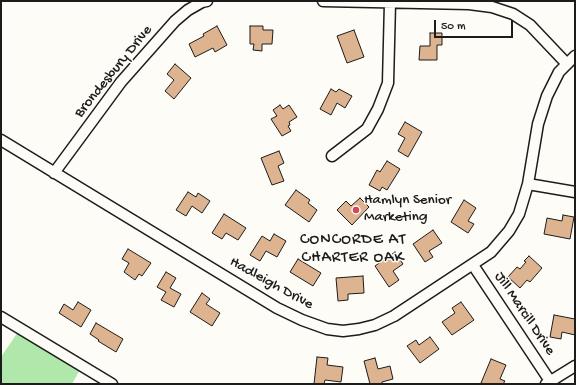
<!DOCTYPE html>
<html>
<head>
<meta charset="utf-8">
<style>
  body { margin:0 }
  #map { position:relative; width:576px; height:385px; overflow:hidden; background:#fdfcf7; font-family:"Gochi Hand",sans-serif }
  canvas { display:block }
  .frame { position:absolute; inset:0; border:2px solid #1c1c1c; pointer-events:none }
  .scale { position:absolute; left:434px; top:20px; width:79px; height:18px; box-sizing:border-box; border:2px solid #1c1c1c; border-top:0; padding-left:5px; font-size:12px; line-height:14px; white-space:nowrap; color:#1c1c1c; -webkit-text-stroke:3px #fdfcf7; paint-order:stroke }
</style>
</head>
<body>
<div id="map">
<canvas width="576" height="385"></canvas>
<div class="frame"></div>
<div class="scale">50 m</div>
</div>
<script>
const context = document.querySelector('canvas').getContext('2d');
context.lineJoin = 'round';
function fill(path, color) {
  context.fillStyle = color;
  context.fill(path, 'evenodd');
}
function poly(rows) {
  const path = new Path2D();
  for (const r of rows) {
    path.moveTo(r[0], r[1]);
    for (let i = 2; i < r.length; i += 2) path.lineTo(r[i], r[i + 1]);
  }
  return path;
}
function strokePath(path, color, width, dash) {
  context.strokeStyle = color;
  context.lineWidth = width;
  context.lineCap = dash ? 'butt' : 'round';
  context.setLineDash(dash || []);
  context.stroke(path);
}
function drawText(font, color, halo, rows, align = 'center') {
  context.font = font + ' "Gochi Hand",sans-serif';
  context.lineWidth = 3;
  context.setLineDash([]);
  context.textBaseline = 'middle';
  context.strokeStyle = halo;
  context.fillStyle = color;
  for (const [text, x, y, turn = 0] of rows) {
    context.save();
    context.translate(x, y);
    context.rotate((+turn || 0) * Math.PI / 180);
    context.textAlign = isNaN(turn) ? turn : align;
    if (halo) context.strokeText(text, 0, 0);
    context.fillText(text, 0, 0);
    context.restore();
  }
}
const green = poly([
  [20,329,82,366,72,384,1,384,1,357]
]);
const building = poly([
  [217,26,227,45,215,52,213,48,195,57,189,44,204,36,203,34,217,26],
  [250,26,263,26,263,30,273,30,272,44,262,44,262,51,253,50,254,44,250,44,250,26],
  [354,30,364,57,347,63,337,36,354,30],
  [430,33,442,33,442,45,437,45,437,60,419,60,420,46,430,46,430,33],
  [175,64,191,78,174,99,165,91,174,80,167,74,175,64],
  [331,89,336,92,339,89,352,96,345,108,337,103,331,115,320,109,331,89],
  [280,105,283,109,289,105,297,117,289,122,290,125,288,126,291,131,282,136,271,119,277,116,273,110,280,105],
  [405,122,422,132,408,157,398,151,405,138,398,134,405,122],
  [279,151,284,163,278,166,284,181,272,185,261,158,279,151],
  [387,161,400,169,387,190,382,187,380,191,369,185,377,170,380,172,387,161],
  [296,190,310,200,308,203,317,210,309,222,285,205,296,190],
  [188,192,196,197,198,193,210,201,202,213,192,206,186,216,176,210,188,192],
  [360,198,369,207,352,225,337,210,346,201,351,206,360,198],
  [464,200,476,208,468,221,474,224,468,233,451,222,464,200],
  [224,214,246,228,238,240,226,233,222,239,212,233,224,214],
  [563,215,574,217,570,239,544,234,547,218,562,221,563,215],
  [433,230,442,243,429,251,433,257,425,262,413,244,433,230],
  [274,234,286,241,277,257,266,251,260,261,250,255,262,236,270,241,274,234],
  [128,249,151,263,142,276,139,274,135,280,124,272,129,263,122,259,128,249],
  [395,252,403,264,393,271,399,280,389,287,375,266,395,252],
  [529,256,542,268,530,282,527,280,520,288,508,277,517,267,520,269,526,262,524,261,529,256],
  [298,259,321,273,313,286,290,272,298,259],
  [166,272,176,278,170,288,181,294,174,307,161,300,166,292,157,287,166,272],
  [363,276,364,293,348,294,348,300,338,301,336,278,363,276],
  [202,293,210,299,206,304,220,313,212,326,190,312,202,293],
  [78,302,91,310,81,327,59,313,64,304,73,310,78,302],
  [461,302,474,320,452,335,442,322,455,313,452,308,461,302],
  [554,315,575,319,575,335,562,332,561,339,550,337,554,315],
  [96,323,123,339,116,352,98,341,99,340,90,334,96,323],
  [430,337,439,349,420,363,407,346,416,340,419,345,430,337],
  [317,357,328,358,327,365,343,367,341,382,325,380,324,384,314,384,317,357],
  [375,358,378,369,390,366,393,379,382,382,382,384,370,384,364,361,375,358],
  [491,359,506,365,500,379,505,381,503,384,485,384,481,383,491,359]
]);
const minor = poly([
  [323,1,469,4,492,7,513,14,530,25,567,64],
  [1,140,277,308,302,320,327,329,343,331,359,329,375,325,394,316,491,252,509,231,519,214,528,184,538,124,547,96,559,72,575,56],
  [332,156,367,129,378,109,388,83,390,3],
  [54,173,121,82,175,21,188,10,202,2,207,1],
  [528,184,575,192],
  [473,265,550,381],
  [1,317,112,384],
  [546,384,575,366]
]);
const markers = [
  [356,210,4,"#d1495b"]
];
const streetNames = [
  ["Brondesbury Drive",114,72,-51],
  ["Hadleigh Drive",271,284,29],
  ["Jill Marcill Drive",524,314,56]
];
const poiNames = [
  ["Hamlyn Senior",364,201],
  ["Marketing",364,218]
];
const neighbourhoodNames = [
  ["CONCORDE AT",353,241],
  ["CHARTER OAK",353,259]
];
fill(green, '#b0e8ab');
fill(building, '#deb38f');
strokePath(building, '#1c1c1c', 1);
strokePath(minor, '#1c1c1c', 13);
strokePath(minor, '#fdfcf7', 10);
for (const [x, y, r, color] of markers) {
  const dot = new Path2D();
  dot.arc(x, y, r, 0, 2 * Math.PI);
  context.fillStyle = color;
  context.fill(dot);
  strokePath(dot, '#fdfcf7', 1.5);
}
drawText('15px', '#1c1c1c', '#fdfcf7', streetNames);
drawText('15px', '#1c1c1c', '#fdfcf7', poiNames, 'left');
context.letterSpacing = '1px';
drawText('16px', '#1c1c1c', '#fdfcf7', neighbourhoodNames);
context.letterSpacing = '0px';
</script>
</body>
</html>
